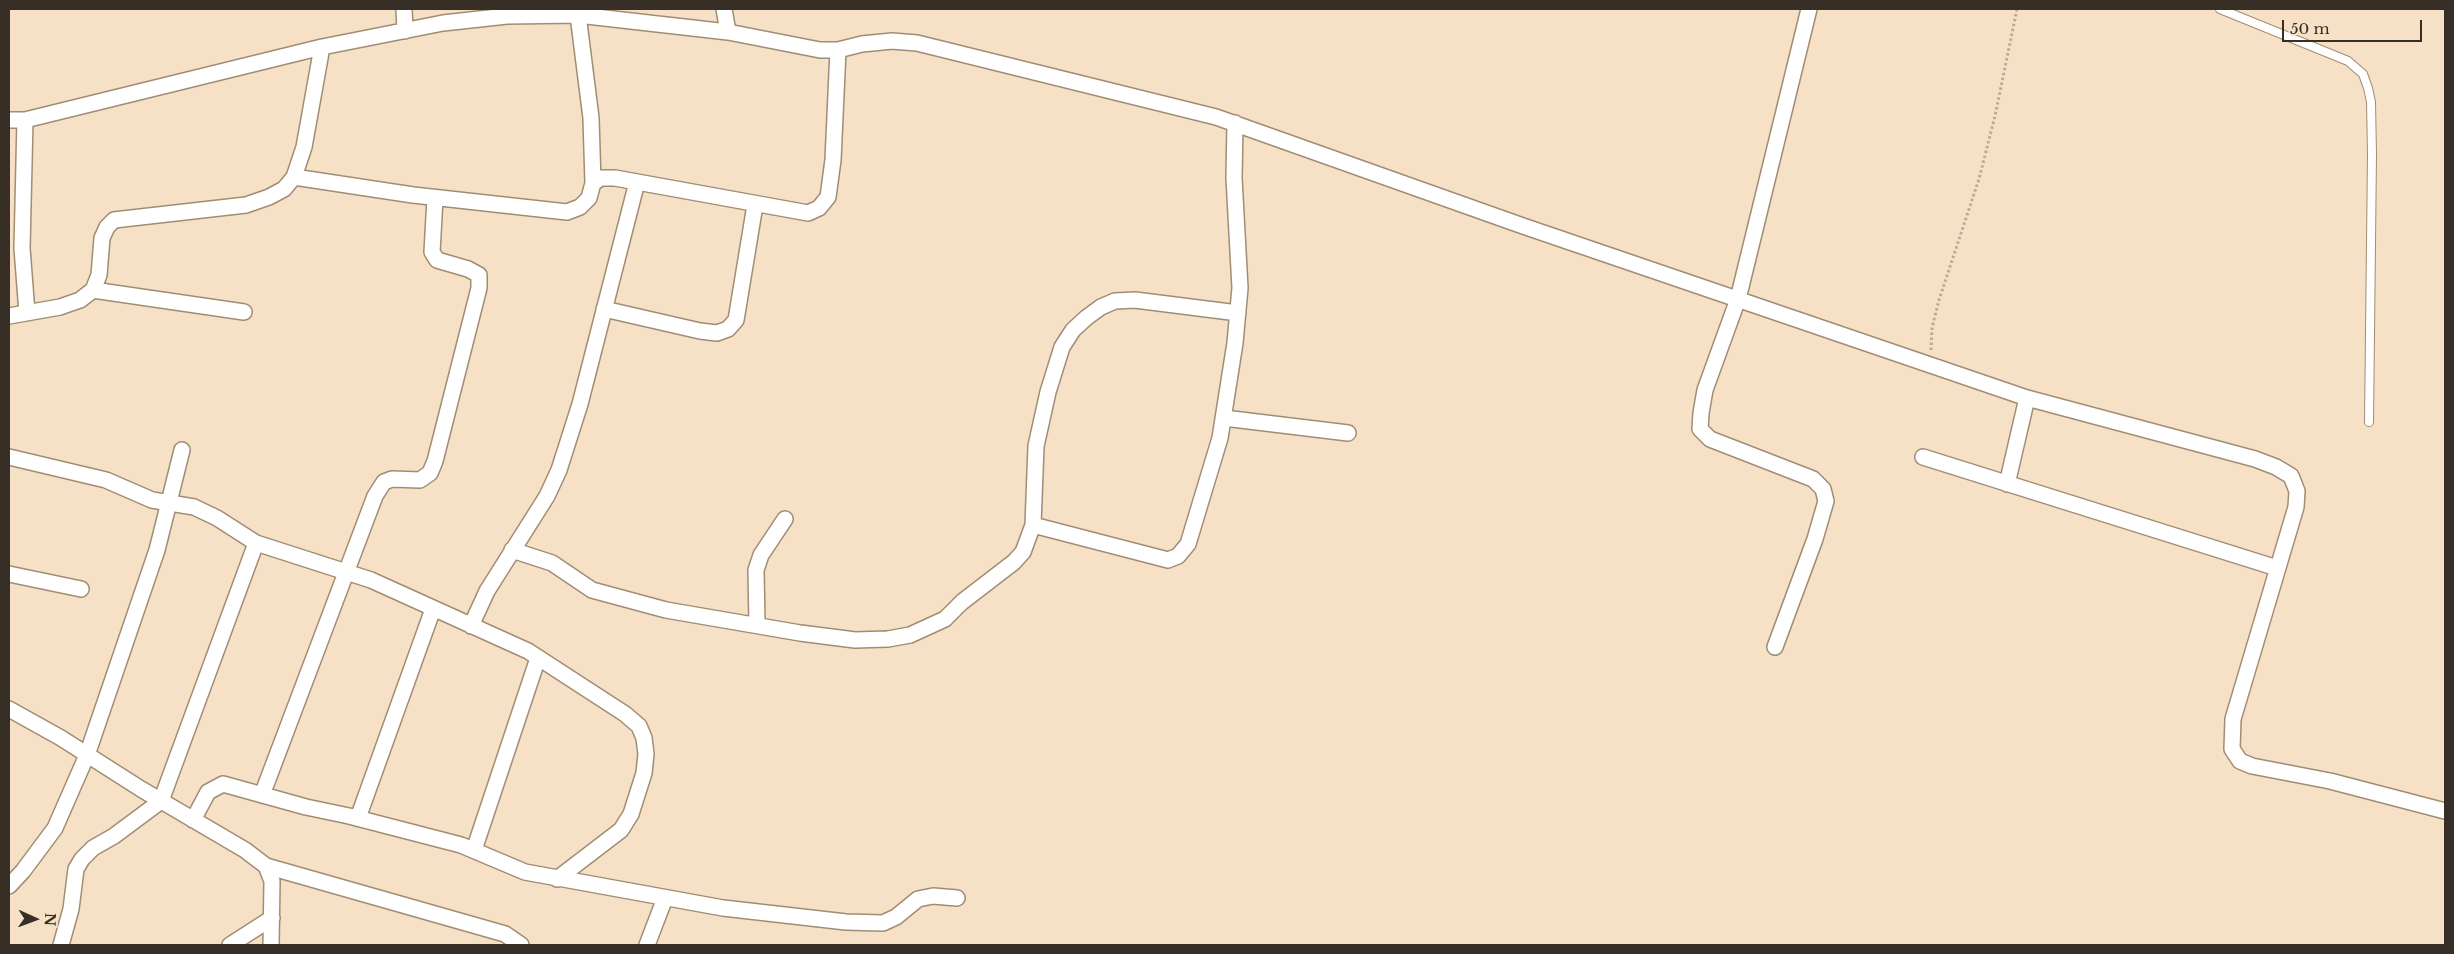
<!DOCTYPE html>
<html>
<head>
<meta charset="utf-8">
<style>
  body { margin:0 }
  #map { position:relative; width:2454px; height:954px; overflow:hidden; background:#f6e1c6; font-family:"Libre Baskerville",serif }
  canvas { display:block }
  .frame { position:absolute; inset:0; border:10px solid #372f25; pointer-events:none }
  .north { position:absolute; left:10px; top:894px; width:50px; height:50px; -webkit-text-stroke:4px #f6e1c6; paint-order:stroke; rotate:92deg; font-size:14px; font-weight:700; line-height:20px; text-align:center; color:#372f25 }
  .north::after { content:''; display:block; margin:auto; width:18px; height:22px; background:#372f25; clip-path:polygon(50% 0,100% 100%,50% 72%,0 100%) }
  .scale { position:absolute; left:2282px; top:20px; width:140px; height:22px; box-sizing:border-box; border:2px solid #372f25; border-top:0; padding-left:6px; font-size:15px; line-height:18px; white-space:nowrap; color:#372f25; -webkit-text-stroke:4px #f6e1c6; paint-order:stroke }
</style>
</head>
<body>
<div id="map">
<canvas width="2454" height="954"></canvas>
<div class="frame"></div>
<div class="north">N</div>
<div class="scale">50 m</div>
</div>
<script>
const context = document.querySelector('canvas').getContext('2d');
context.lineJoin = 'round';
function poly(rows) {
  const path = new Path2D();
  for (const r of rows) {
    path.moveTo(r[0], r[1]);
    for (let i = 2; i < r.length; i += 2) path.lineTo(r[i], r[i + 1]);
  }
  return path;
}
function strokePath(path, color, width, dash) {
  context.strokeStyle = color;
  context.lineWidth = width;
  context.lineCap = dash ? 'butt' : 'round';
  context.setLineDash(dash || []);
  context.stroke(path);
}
const path = poly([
  [1931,350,1932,328,1939,300,1979,179,1995,116,2017,9]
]);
const lane = poly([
  [2220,9,2348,61,2363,74,2368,88,2371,102,2372,154,2369,422]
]);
const street = poly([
  [404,9,405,31],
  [724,9,728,32],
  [578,15,591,118,593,183],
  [9,120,25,120,322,47,443,23,507,16,578,15,728,32,820,50,838,50,862,44,892,41,917,43,1216,117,1523,226,2027,398,2255,459,2276,467,2291,476,2297,491,2296,507,2233,719,2232,749,2240,761,2252,766,2330,781,2445,811],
  [25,120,22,248,27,313],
  [294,177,413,195,567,212,580,207,589,198,593,183,601,178,615,178,808,213,819,208,828,197,833,160,838,50],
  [93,290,244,312],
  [604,309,700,331,717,333,728,329,736,320,755,205],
  [9,316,60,307,80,300,93,290,99,275,102,238,107,227,114,220,246,205,269,197,284,189,294,177,304,147,322,47],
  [1224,418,1348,433],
  [9,457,106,480,152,500,194,507,217,518,256,543,371,580,528,651,625,714,639,726,644,738,646,754,644,773,631,814,621,830,557,879],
  [1923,457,2277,568],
  [2007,484,2027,398],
  [1033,525,1168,560,1178,556,1188,544,1220,438,1235,343,1240,288,1234,178,1235,123],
  [512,550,552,563,592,590,666,610,800,633,855,640,888,639,910,635,945,619,962,602,1014,562,1023,552,1033,525,1036,446,1048,392,1062,347,1073,330,1086,318,1101,307,1115,301,1135,300,1238,313],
  [9,574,81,589],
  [757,625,756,570,761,555,785,519],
  [471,626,487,591,547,496,559,470,580,404,637,182],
  [1775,647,1815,539,1826,501,1823,489,1813,479,1710,439,1700,429,1701,413,1705,390,1738,299,1809,9],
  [9,709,61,738,141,789,245,850,266,866,272,881,271,945],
  [262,795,375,496,384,482,392,479,420,480,430,473,435,461,479,288,479,275,468,269,437,260,432,252,435,198],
  [358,818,433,609],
  [193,820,208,792,223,784,306,807,349,816,461,845,525,872,723,908,846,922,883,923,896,917,918,899,933,896,957,898],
  [474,850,538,658],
  [266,866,505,934,521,945],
  [9,886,23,871,55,828,87,755,157,550,182,450],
  [61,945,71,909,76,869,82,859,93,848,114,836,161,801,256,543],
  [230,945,272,918],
  [647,945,665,898]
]);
strokePath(lane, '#a08d74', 10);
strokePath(street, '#a08d74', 18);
strokePath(path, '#bbaa95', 3, [2.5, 2.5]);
strokePath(lane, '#fff', 8);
strokePath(street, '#fff', 15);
</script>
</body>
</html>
